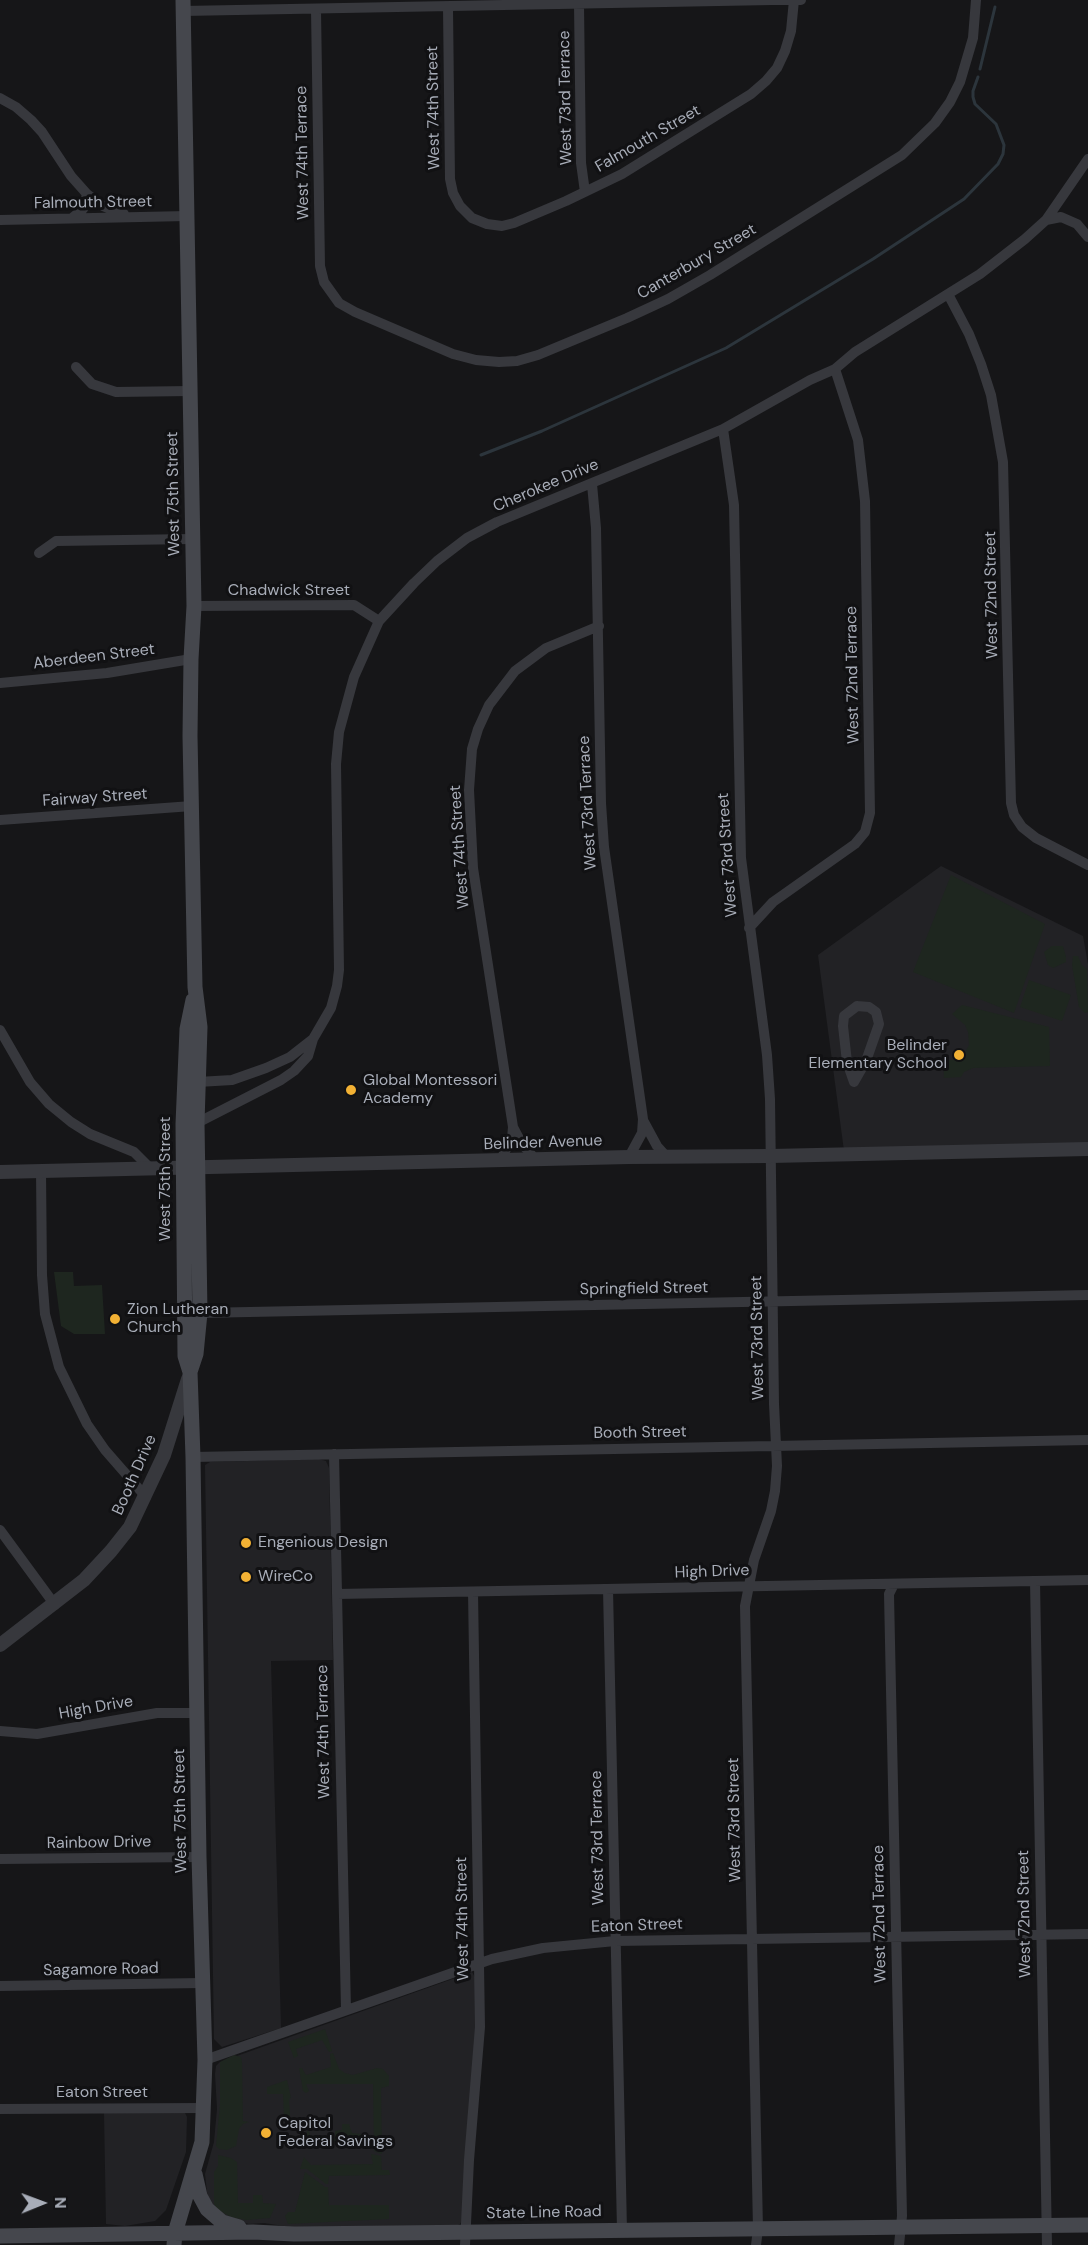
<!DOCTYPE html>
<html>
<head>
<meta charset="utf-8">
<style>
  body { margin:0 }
  #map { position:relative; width:1088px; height:2245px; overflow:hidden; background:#161618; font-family:"DM Sans",sans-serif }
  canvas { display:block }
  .north { position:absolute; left:12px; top:2173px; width:60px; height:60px; -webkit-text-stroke:4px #111113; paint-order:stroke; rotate:89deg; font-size:16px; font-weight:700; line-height:24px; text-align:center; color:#a8adb8 }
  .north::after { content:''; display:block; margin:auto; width:21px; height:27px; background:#a8adb8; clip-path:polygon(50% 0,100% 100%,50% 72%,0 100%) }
</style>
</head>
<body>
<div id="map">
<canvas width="1088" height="2245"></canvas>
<div class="north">N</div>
</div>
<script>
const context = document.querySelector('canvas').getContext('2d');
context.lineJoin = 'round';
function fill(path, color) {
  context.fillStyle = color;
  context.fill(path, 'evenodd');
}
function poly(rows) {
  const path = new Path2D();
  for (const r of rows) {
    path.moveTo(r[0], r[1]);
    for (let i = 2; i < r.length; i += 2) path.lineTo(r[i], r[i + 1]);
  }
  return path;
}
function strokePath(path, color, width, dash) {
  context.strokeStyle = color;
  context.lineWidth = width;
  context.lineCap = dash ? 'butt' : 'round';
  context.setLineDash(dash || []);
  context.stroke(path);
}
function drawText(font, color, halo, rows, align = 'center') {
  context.font = font + ' "DM Sans",sans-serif';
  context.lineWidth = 6;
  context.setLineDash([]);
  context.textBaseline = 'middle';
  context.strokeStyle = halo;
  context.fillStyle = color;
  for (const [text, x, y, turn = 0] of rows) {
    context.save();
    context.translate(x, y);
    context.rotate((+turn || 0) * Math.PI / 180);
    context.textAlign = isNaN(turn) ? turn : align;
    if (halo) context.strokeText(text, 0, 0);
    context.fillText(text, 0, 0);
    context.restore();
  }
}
const built = poly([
  [941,866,1083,936,1088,964,1088,1147,844,1151,818,955],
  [319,1459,326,1461,329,1468,333,1660,271,1661,281,2028,222,2047,214,2039,205,1465,210,1462],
  [472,1972,476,1979,476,2025,463,2219,460,2224,456,2226,290,2227,264,2223,249,2224,223,2217,208,2201,205,2174,214,2142,217,2109,215,2074,216,2066,220,2062],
  [104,2113,185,2113,187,2117,186,2152,166,2210,155,2221,125,2226,106,2224]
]);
const green = poly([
  [951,875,1045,924,1014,1013,913,972],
  [1052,946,1063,946,1066,957,1066,962,1053,968,1048,965,1044,952],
  [1073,956,1078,956,1082,965,1087,969,1088,1012,1085,1013,1079,1007,1072,965],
  [1029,980,1071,995,1062,1021,1020,1007],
  [962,1005,1049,1027,1050,1066,973,1068,964,1072,961,1077,944,1078,943,1060,961,1060,969,1045,968,1032,965,1025,952,1014],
  [54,1272,73,1272,74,1286,102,1285,105,1334,74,1334,61,1326],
  [325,2029,332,2051,329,2052,322,2040,296,2049,298,2056,294,2058,288,2042],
  [333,2053,339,2069,345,2073,353,2075,377,2068,383,2069,389,2076,389,2086,381,2088,382,2154,374,2151,373,2084,306,2084,309,2091,306,2093,303,2091,299,2068,302,2068,306,2075,331,2067,330,2054],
  [234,2055,241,2057,242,2063,243,2121,249,2122,243,2124,239,2129,236,2146,227,2150,219,2149,216,2146,220,2104,220,2062],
  [287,2080,291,2098,289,2099,290,2116,284,2116,283,2094,267,2094,267,2087],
  [342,2124,349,2124,352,2133,361,2134,363,2138,340,2142,314,2140,310,2148,306,2147,307,2131,309,2131,310,2138,335,2138,335,2131,342,2130],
  [371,2154,381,2156,382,2170,389,2170,390,2175,329,2176,328,2184,326,2184,307,2169,300,2169,304,2157,311,2165,373,2164],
  [218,2155,231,2158,237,2162,238,2203,253,2203,253,2195,262,2195,263,2203,276,2204,270,2218,246,2220,231,2217,217,2209,214,2204,214,2172,218,2166],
  [305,2172,325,2187,328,2187,329,2205,389,2205,389,2219,288,2224,285,2216,288,2212,295,2212]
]);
const stream = poly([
  [980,69,995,7],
  [481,455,542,431,726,348,873,259,964,199,998,164,1003,154,1004,145,996,124,975,104,973,97,973,91,978,77]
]);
const minor = poly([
  [773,0,801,0],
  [579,4,581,163,585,192],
  [448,8,450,179,453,193,460,206,472,218,487,224,502,226,514,223,566,201,622,174,751,94,766,81,777,68,785,51,791,31,794,0],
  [316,10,320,266,324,282,339,303,355,312,453,354,476,360,499,362,517,361,538,355,627,318,668,299,710,275,902,155,935,123,950,102,960,82,973,38,976,0],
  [183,11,772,0],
  [0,98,16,107,31,120,42,132,71,176,87,194,103,206,124,214],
  [72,218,83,209,87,194],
  [0,220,187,216],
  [1046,220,1061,217,1077,224,1088,237],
  [948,294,969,334,981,364,991,395,1003,462,1011,803,1014,815,1022,827,1036,838,1088,865],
  [76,367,92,384,116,392,190,391],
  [723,429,734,505,741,858,767,1055,770,1099,774,1404,777,1466,775,1491,771,1511,754,1560,745,1606,758,2229,756,2245],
  [592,484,596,528,601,803,604,847,643,1119,642,1133,629,1157],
  [39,553,56,541,192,539],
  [194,606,354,605,379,621],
  [0,683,107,673,191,659],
  [0,820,192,806],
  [749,928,773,902,855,844,865,832,870,813,865,501,858,440,835,369],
  [857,1006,869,1007,876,1012,879,1024,866,1061,854,1082,847,1062,843,1026,844,1016,857,1006],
  [0,1030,30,1082,49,1104,71,1122,90,1134,134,1152,149,1167],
  [198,1082,232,1080,266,1068,290,1057,313,1039],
  [644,1122,657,1146,666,1156],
  [197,1123,281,1080,294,1071,308,1056,313,1039,331,1008,337,986,339,970,336,764,339,732,354,677,379,621,414,583,437,561,467,538,497,522,723,429,810,380,835,369,855,352,980,274,1025,239,1046,220,1088,159],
  [513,1127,522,1144,536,1160],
  [500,1161,512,1138,513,1127,473,868,469,790,472,749,478,729,489,705,515,671,546,648,599,626],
  [41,1171,42,1275,45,1314,59,1367,87,1424,105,1450,146,1497],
  [200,1313,1088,1295],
  [334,1454,346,2010],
  [193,1457,1088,1440],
  [0,1530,55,1605],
  [1035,1581,1047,2245],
  [894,1584,889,1594,902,2216,899,2245],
  [608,1589,622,2230],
  [337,1594,1088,1580],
  [0,1731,37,1734,157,1713,197,1713],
  [0,1859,199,1857],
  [0,1986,202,1983],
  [205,2060,492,1959,543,1948,615,1941,1088,1934],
  [0,2109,204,2108],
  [465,2245,469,2160,480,2027,473,1592]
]);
const tertiary = poly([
  [0,1172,629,1157,771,1156,1088,1149],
  [0,1645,84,1580,111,1551,130,1527,164,1455,188,1379]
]);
const secondary = poly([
  [183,0,194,606,191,659,190,736,195,987,200,1027,197,1123,200,1313,196,1354,190,1372],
  [195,2174,200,2196,207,2209,222,2222,239,2227],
  [0,2236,253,2232,294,2234,395,2233,1088,2225],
  [174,2245,175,2233,202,2142,205,2060,199,1857,193,1457,190,1372,185,1356,183,1124,187,1029,193,1000]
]);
const markers = [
  [959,1055,6,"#f2b134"],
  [351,1090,6,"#f2b134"],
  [115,1319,6,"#f2b134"],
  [246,1543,6,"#f2b134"],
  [246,1577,6,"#f2b134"],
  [266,2133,6,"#f2b134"]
];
const streetNames = [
  ["West 73rd Terrace",566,98,-91],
  ["West 74th Street",434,108,-91],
  ["Falmouth Street",648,139,-30],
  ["West 74th Terrace",303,153,-91],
  ["Falmouth Street",93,203,-1],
  ["Canterbury Street",697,262,-30],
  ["Cherokee Drive",546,486,-23],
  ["West 75th Street",174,494,-91],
  ["Chadwick Street",289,591],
  ["West 72nd Street",992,595,-91],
  ["Aberdeen Street",94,657,-7],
  ["West 72nd Terrace",853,675,-91],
  ["Fairway Street",95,798,-4],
  ["West 73rd Terrace",588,803,-93],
  ["West 74th Street",460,847,-94],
  ["West 73rd Street",728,855,-94],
  ["Belinder Avenue",543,1143,-2],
  ["West 75th Street",166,1179,-90],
  ["Springfield Street",644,1289,-1],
  ["West 73rd Street",758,1338,-91],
  ["Booth Street",640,1433,-1],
  ["Booth Drive",135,1475,-66],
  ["High Drive",712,1572,-2],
  ["High Drive",96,1708,-10],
  ["West 74th Terrace",324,1732,-91],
  ["West 75th Street",181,1811,-91],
  ["West 73rd Street",735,1820,-91],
  ["West 73rd Terrace",598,1838,-91],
  ["Rainbow Drive",99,1843,-1],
  ["West 72nd Terrace",880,1914,-91],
  ["West 72nd Street",1025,1914,-91],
  ["West 74th Street",463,1919,-91],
  ["Eaton Street",637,1926,-2],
  ["Sagamore Road",101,1970,-1],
  ["Eaton Street",102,2093],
  ["State Line Road",544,2213,-1]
];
const poiNames = [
  ["Belinder",947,1046,"right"],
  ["Elementary School",947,1064,"right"],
  ["Global Montessori",363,1081],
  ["Academy",363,1099],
  ["Zion Lutheran",127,1310],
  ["Church",127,1328],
  ["Engenious Design",258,1543],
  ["WireCo",258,1577],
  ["Capitol",278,2124],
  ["Federal Savings",278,2142]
];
fill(built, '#222225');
fill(green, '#1e261f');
strokePath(stream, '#2c353c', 3);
strokePath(minor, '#37383d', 10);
strokePath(tertiary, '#37383d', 14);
strokePath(secondary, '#45474d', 15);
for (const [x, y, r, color] of markers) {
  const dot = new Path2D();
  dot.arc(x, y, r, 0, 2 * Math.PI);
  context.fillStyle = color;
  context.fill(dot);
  strokePath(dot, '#111113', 2);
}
drawText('16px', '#a8adb8', '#111113', streetNames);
drawText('16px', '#a8adb8', '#111113', poiNames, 'left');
</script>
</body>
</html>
